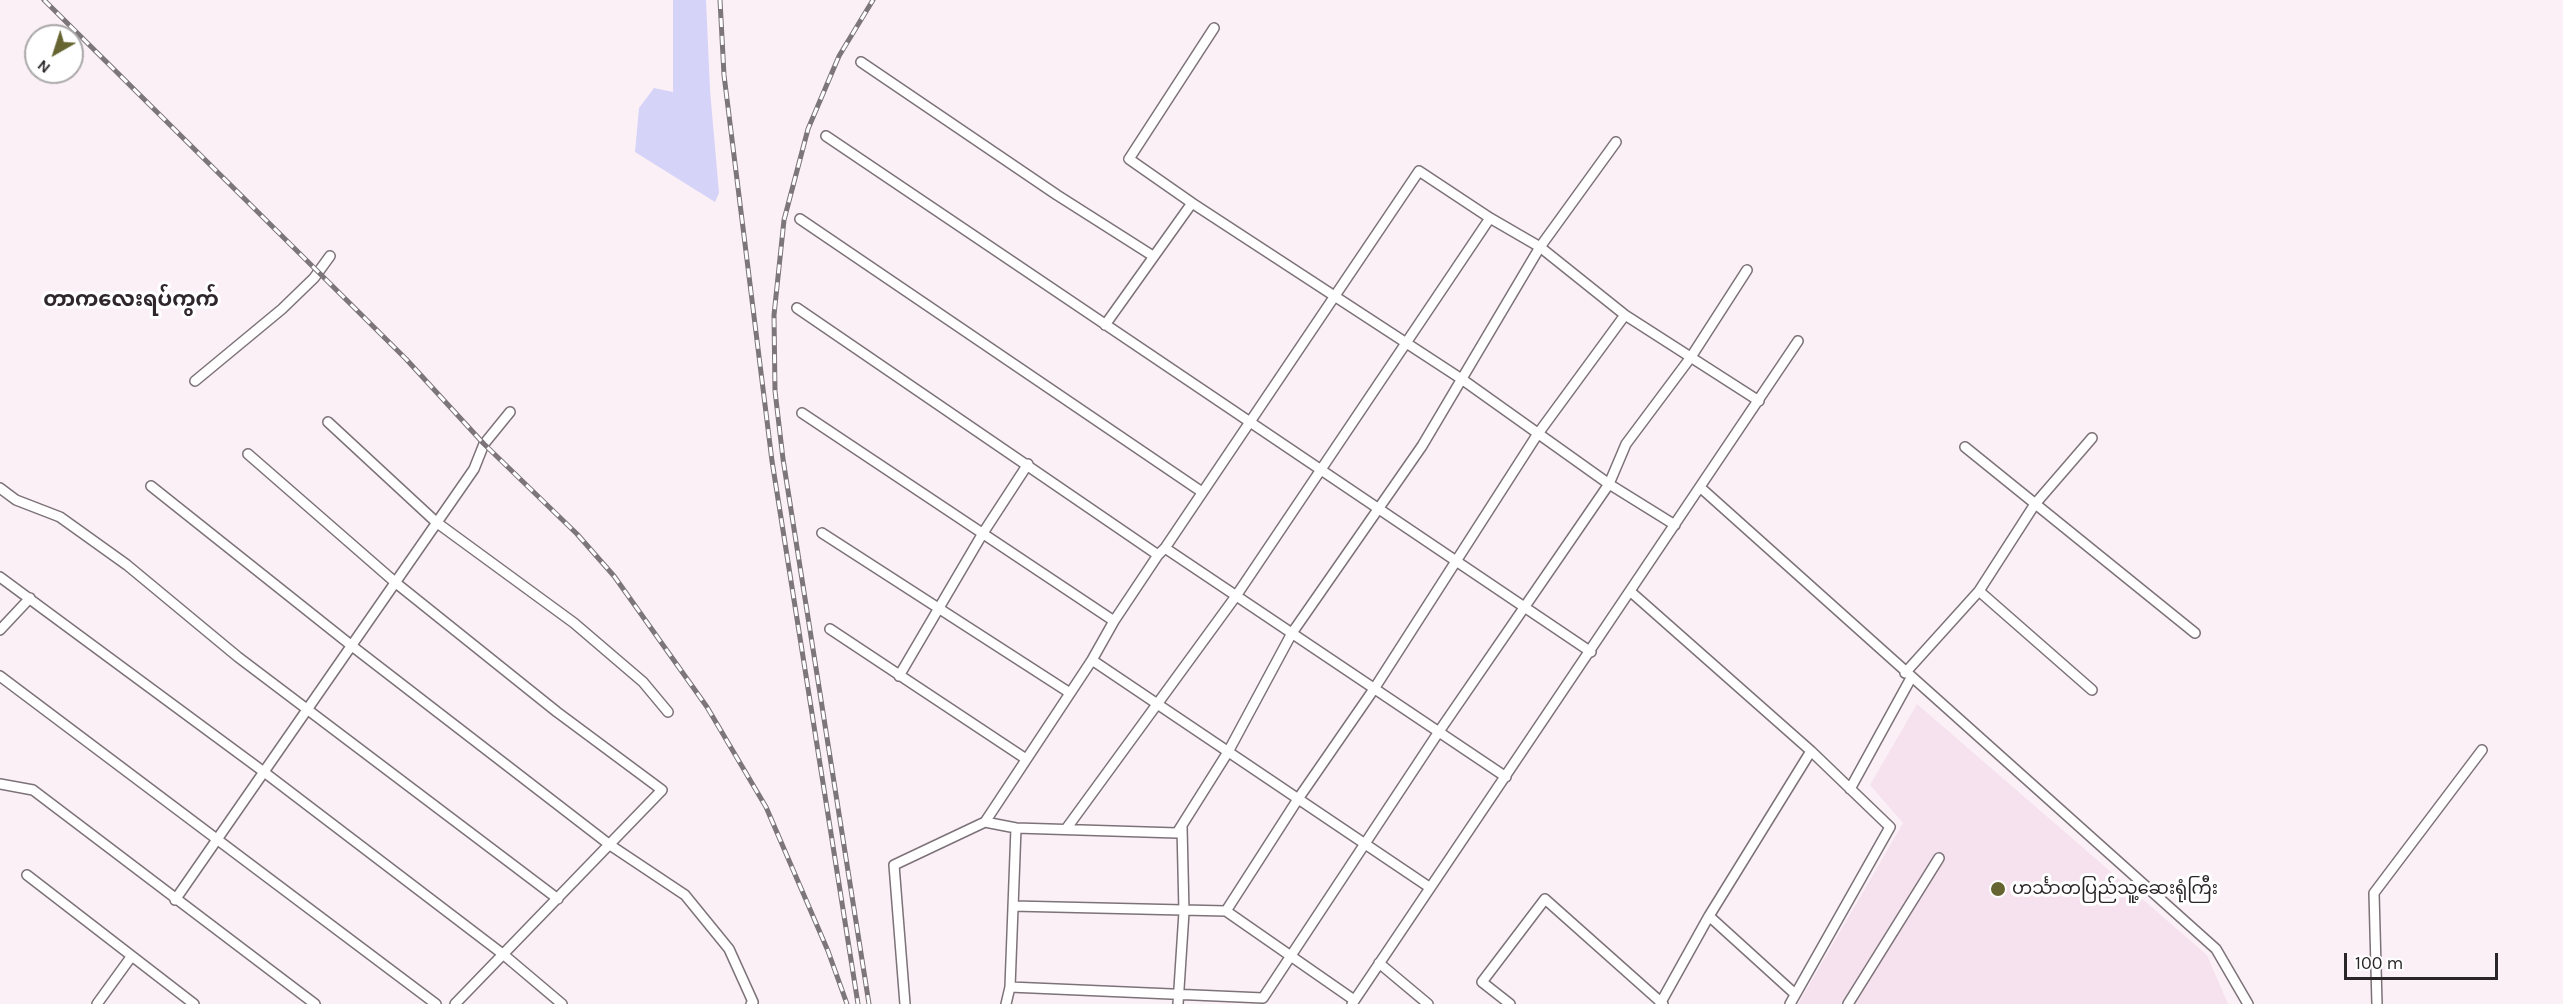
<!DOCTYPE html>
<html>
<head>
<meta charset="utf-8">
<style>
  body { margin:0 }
  #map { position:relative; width:2563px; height:1004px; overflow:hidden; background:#fcf0f7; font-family:Karla,sans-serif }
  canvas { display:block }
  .north { position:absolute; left:24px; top:24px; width:60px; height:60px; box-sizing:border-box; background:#fff; border:2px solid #aaa8a9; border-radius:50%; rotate:219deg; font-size:16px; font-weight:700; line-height:24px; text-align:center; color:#2a2628 }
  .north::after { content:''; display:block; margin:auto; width:21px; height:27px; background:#666532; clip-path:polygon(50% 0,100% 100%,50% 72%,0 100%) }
  .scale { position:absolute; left:2344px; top:953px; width:154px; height:27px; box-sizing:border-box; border:3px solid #2a2628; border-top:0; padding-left:8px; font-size:18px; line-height:21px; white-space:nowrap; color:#2a2628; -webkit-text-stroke:4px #fff; paint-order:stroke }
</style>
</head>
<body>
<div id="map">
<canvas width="2563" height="1004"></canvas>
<div class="north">N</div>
<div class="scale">100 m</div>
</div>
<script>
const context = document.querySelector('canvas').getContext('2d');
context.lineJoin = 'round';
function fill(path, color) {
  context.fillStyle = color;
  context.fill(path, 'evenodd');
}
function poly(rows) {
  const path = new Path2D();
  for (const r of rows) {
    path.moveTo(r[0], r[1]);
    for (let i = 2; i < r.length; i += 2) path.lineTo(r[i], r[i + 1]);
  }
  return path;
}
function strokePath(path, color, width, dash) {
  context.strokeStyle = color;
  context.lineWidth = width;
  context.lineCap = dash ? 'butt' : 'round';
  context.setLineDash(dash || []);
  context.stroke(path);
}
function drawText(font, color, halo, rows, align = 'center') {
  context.font = font + ' Karla,"Noto Sans Myanmar",sans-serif';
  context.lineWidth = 6;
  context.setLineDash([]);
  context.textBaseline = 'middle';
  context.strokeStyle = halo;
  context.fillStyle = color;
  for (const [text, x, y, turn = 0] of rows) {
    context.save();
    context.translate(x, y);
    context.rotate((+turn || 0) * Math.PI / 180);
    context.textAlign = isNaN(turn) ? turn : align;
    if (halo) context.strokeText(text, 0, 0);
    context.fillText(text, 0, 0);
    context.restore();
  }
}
const built = poly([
  [1917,704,2207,955,2228,1004,1798,1004,1903,823,1870,785]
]);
const water = poly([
  [673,0,706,0,710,90,719,193,715,202,635,152,639,108,654,88,673,92]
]);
const street = poly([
  [1214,28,1129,159,1192,203,1463,380,1609,484,1675,525],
  [861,62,1057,195,1153,256],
  [826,136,1591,652],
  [800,219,1202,492],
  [797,308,1158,555],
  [1105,325,1192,203],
  [195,381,282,309,314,278,330,256],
  [802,413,1114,621],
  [328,422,436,522,574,623,643,682,668,712],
  [1965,447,2195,633],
  [248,454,396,583,557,712,662,790,455,1004],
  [151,486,352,646,610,845,685,895,729,949,753,1002,751,1004],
  [0,488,16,500,60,517,127,565,238,657,558,899],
  [1701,488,2216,949,2248,1004],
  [822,533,1070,693],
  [1165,548,1506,777],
  [0,577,264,772,504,955,562,1004],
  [1979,591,2092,690],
  [1631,592,1811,751,1890,827,1790,1004],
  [830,629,1026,759],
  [0,630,30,598],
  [1905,673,1979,591,2035,504,2092,438],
  [0,676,436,1004],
  [899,676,983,533,1028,464],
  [0,784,33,790,315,1004],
  [1850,789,1911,678],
  [985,822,1016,828,1177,833,1228,752,1292,633,1422,446,1540,247,1616,142],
  [1066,829,1236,596,1490,218],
  [27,875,194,1004],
  [1429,887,1092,660,1114,621,1158,555,1165,548,1419,171,1490,218,1540,247,1625,315,1759,401],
  [175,900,474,469,484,444,510,412],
  [1013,906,1226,911,1354,1000],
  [1226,911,1298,799,1374,689,1537,435,1625,315],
  [1709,916,1795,994],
  [1379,963,1428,1004],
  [1010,987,1263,998,1438,733,1609,484,1626,444,1691,357,1747,270],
  [97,1004,131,957],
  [905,1004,894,865,985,822,1092,660],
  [1006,1004,1010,987,1016,828],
  [1178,1004,1184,912,1182,827],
  [1352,1004,1798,341],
  [1510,1004,1482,982,1545,899,1663,1004],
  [1660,1004,1709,916,1811,751],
  [1848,1004,1939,858],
  [2377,1004,2374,893,2482,750]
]);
const rail = poly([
  [44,0,406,359,484,444,577,534,614,576,707,707,766,807,828,951,847,1004],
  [720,0,724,75,772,461,858,1004],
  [869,1004,783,459,775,391,774,315,784,220,808,129,839,56,873,0]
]);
const markers = [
  [1998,889,8,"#666532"]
];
const poiNames = [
  ["ဟင်္သာတပြည်သူ့ဆေးရုံကြီး",2012,889]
];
const quarterNames = [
  ["တာကလေးရပ်ကွက်",131,300]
];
fill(built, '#f5e2ee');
fill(water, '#d5d3f7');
strokePath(street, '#7c7278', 12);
strokePath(street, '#fff', 9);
strokePath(rail, '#7c7579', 5);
strokePath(rail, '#fff', 3, [9]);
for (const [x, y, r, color] of markers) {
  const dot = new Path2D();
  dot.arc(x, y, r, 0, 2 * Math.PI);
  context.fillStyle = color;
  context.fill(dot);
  strokePath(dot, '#fff', 2);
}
drawText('18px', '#2a2628', '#fff', poiNames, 'left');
drawText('bold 21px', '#2f272c', '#fff', quarterNames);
</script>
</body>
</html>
